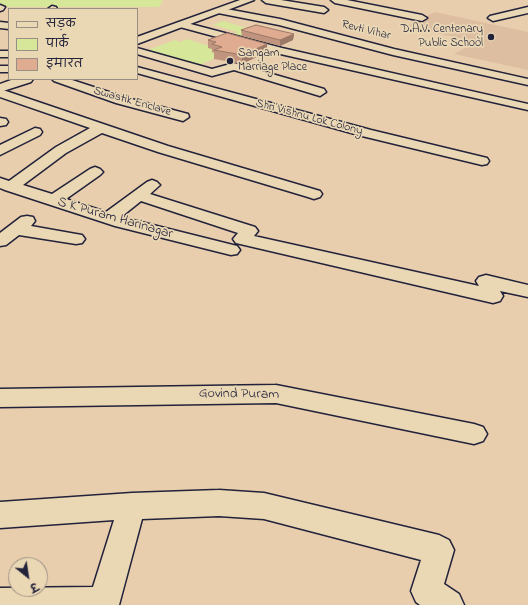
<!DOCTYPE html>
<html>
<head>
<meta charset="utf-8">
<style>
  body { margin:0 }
  #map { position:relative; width:528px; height:605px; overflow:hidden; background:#e8cead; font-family:"Indie Flower","Playpen Sans Deva",sans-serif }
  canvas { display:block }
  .legend { position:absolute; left:8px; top:8px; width:130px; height:72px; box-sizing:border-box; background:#ead7b4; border:1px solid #9a8f84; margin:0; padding:5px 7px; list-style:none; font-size:12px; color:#22223b }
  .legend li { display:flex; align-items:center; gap:8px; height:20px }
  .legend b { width:20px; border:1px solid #9a8f84 }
  .north { position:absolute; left:8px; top:557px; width:40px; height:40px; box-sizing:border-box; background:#ead7b4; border:1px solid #9a8f84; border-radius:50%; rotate:150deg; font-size:11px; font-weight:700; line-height:16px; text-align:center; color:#22223b }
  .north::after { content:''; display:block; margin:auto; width:14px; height:18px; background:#22223b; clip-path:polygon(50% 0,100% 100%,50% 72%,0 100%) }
</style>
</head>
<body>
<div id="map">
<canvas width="528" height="605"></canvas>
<ul class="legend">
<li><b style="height:5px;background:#ead7b4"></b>सड़क</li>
<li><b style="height:11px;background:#d6e79a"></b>पार्क</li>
<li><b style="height:11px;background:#dfac92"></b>इमारत</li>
</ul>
<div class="north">उ</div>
</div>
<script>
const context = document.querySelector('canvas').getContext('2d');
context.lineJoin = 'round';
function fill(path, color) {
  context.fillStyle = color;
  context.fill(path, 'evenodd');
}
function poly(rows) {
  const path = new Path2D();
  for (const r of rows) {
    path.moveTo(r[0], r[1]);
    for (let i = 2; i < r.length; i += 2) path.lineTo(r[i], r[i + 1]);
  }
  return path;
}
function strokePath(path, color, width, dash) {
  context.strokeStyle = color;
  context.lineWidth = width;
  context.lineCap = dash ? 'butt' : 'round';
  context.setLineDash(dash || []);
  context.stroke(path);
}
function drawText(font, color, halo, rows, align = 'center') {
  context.font = font + ' "Indie Flower",sans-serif';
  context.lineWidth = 3.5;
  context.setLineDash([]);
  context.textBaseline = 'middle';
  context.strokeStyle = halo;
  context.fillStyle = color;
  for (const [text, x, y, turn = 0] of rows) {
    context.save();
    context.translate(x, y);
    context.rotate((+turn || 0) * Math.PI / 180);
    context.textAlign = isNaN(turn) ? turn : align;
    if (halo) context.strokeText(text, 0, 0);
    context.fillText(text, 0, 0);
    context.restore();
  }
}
const built = poly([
  [435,12,528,32,528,70,454,54,476,42,406,26]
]);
const green = poly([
  [0,0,163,0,159,7,0,7],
  [223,21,250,29,241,33,280,43,272,46,231,36,238,32,213,25],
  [187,39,212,47,223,55,197,66,145,51,175,40,180,42]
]);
const minor = poly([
  [262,0,281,0,324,7,328,10,324,13,266,3,262,0],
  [331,0,347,0,422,15,427,18,422,21,335,3,331,0],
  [0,5,5,7,3,10,0,11,0,5],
  [52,6,56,7,57,9,48,9,52,6],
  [528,7,528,13,493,21,488,18,490,16,528,7],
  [221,8,280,19,394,49,528,79,528,85,393,55,279,25,218,13,217,11,221,8],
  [0,22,9,23,9,29,0,28,0,22],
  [183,22,282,48,528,104,528,110,276,53,180,27,178,25,183,22],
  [137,48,212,69,234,63,324,89,326,92,320,96,234,70,212,76,137,54,137,48],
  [0,51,9,51,9,57,0,57,0,51],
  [0,66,9,66,9,72,0,72,0,66],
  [137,67,371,130,487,158,489,161,487,164,482,165,362,136,137,73,137,67],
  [52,79,69,79,124,97,188,114,189,117,183,121,116,103,54,81,52,79],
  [0,89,168,146,320,191,322,194,320,197,314,199,308,197,158,152,102,133,66,153,23,185,52,194,90,169,95,167,100,169,103,172,100,175,66,199,106,212,147,182,152,180,157,182,160,185,150,194,255,227,258,231,254,236,479,286,476,281,479,277,486,275,528,285,528,297,500,291,503,296,500,301,493,303,236,243,233,239,238,233,141,201,121,217,237,246,240,250,237,254,231,255,115,226,5,190,0,188,0,178,9,181,56,147,90,128,0,97,0,89],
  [0,118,6,119,8,122,6,125,0,126,0,118],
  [35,128,40,129,42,132,40,135,0,155,0,145,35,128],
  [27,216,33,217,35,221,31,226,76,234,82,235,85,239,82,243,76,244,19,235,6,245,0,246,0,233,21,217,27,216],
  [276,385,474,424,483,427,487,434,483,441,474,444,276,403,0,407,0,389,276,385],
  [219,490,264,493,439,535,449,540,454,550,444,584,459,594,464,605,420,605,416,602,411,591,421,560,264,519,219,516,142,519,119,605,0,605,0,588,93,587,114,520,0,528,0,502,132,493,219,490]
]);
const major = poly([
  [240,0,254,0,137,44,137,37,240,0],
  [14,79,33,79,31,82,0,92,0,84,14,79]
]);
const wall = poly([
  [241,30,294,34,293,40,280,46,242,36],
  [208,40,267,52,242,64,214,59,214,53,212,52,212,49,208,48]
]);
const shadedWall = poly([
  [294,34,293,40,280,46,280,40],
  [267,44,267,52,242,64,242,55]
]);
const building = poly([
  [256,25,294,34,280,40,241,30,256,25],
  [227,33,267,44,242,55,214,50,222,47,212,44,216,42,208,40,227,33]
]);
const markers = [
  [491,37,4,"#22223b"],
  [230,61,4,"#22223b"]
];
const farPoinames = [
  ["D.A.V. Centenary",483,30],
  ["Public School",483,44],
  ["Sangam",238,54,"left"],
  ["Marriage Place",238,68,"left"]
];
const farStreetnames = [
  ["Revti Vihar",366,31,14],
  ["Swastik Enclave",132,102,16],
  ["Shri Vishnu Lok Colony",309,118,15]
];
const streetNames = [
  ["S K Puram Harinagar",115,219,16],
  ["Govind Puram",239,395,1]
];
fill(built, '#ddbea1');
fill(green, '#d6e79a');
strokePath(minor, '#22223b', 3);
strokePath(major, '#22223b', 3);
fill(minor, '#ead7b4');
fill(major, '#ead7b4');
fill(wall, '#c0947e');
fill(shadedWall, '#9c7866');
fill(building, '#dfac92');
strokePath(building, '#9c7866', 1);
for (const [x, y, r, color] of markers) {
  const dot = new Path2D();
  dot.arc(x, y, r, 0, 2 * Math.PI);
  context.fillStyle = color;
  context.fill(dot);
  strokePath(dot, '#ead7b4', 1.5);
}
drawText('12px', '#22223b', '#ead7b4', farPoinames, 'right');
drawText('12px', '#22223b', '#ead7b4', farStreetnames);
drawText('14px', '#22223b', '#ead7b4', streetNames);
</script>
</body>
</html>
